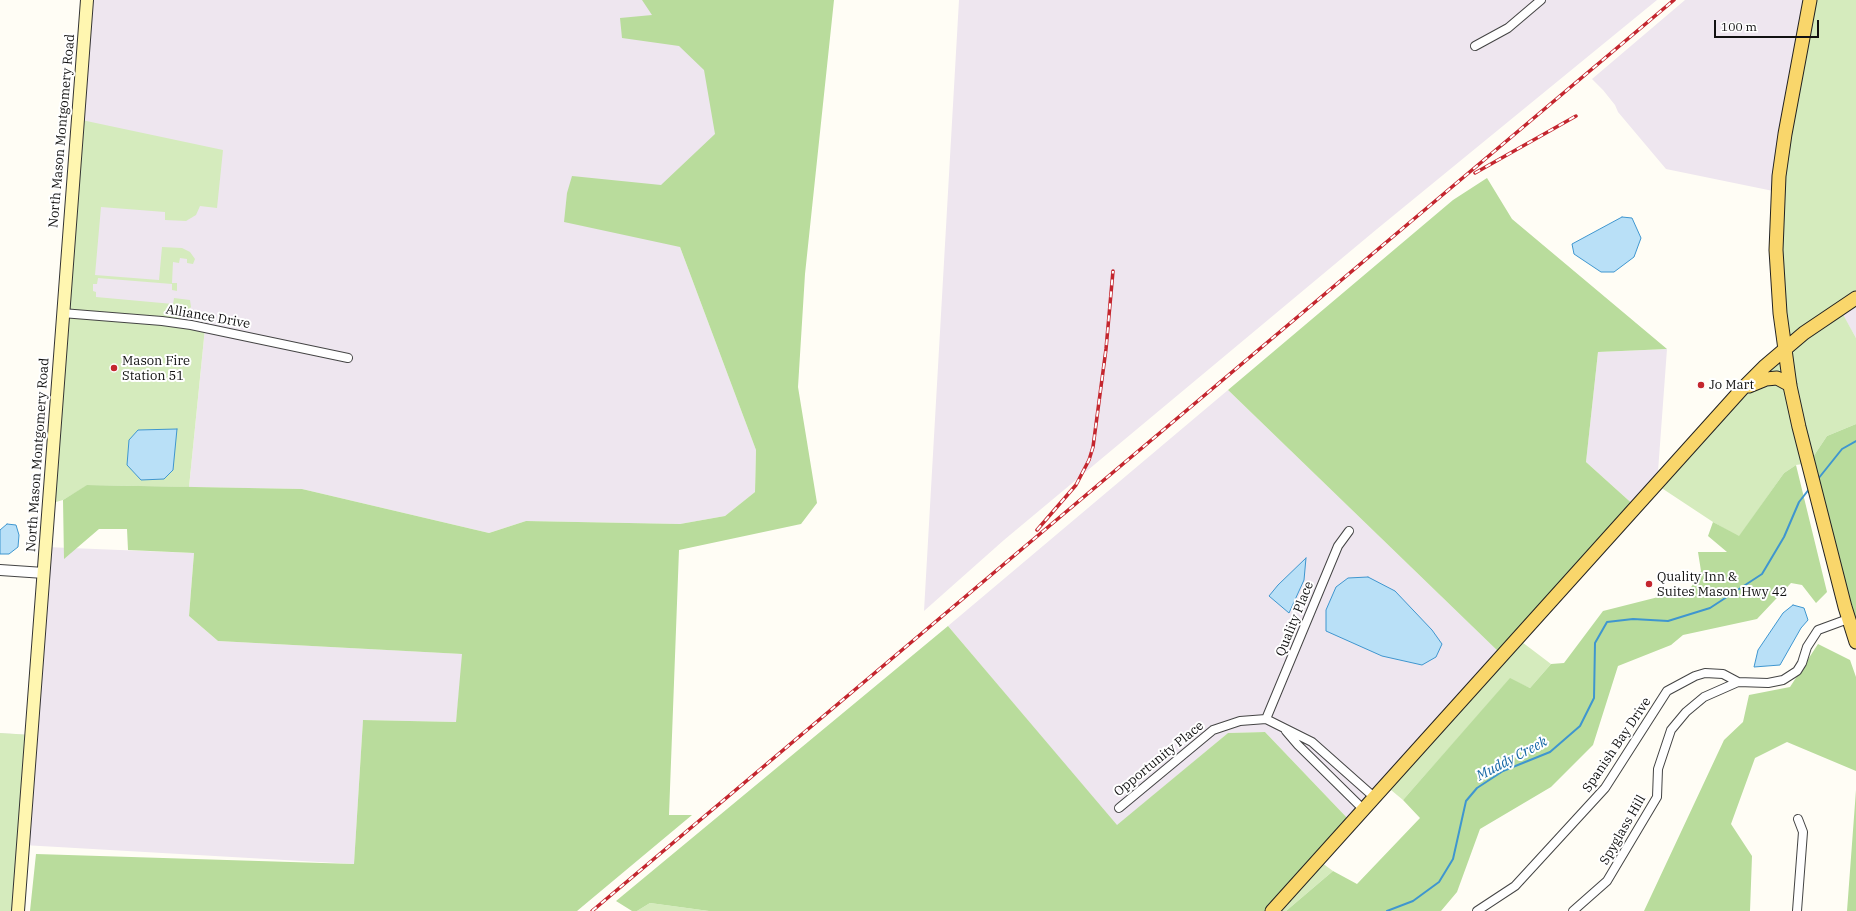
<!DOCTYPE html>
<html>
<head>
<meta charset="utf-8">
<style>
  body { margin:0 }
  #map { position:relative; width:1856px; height:911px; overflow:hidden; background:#fffdf5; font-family:"IBM Plex Serif",serif }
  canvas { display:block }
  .scale { position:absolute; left:1714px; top:20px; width:105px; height:18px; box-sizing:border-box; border:2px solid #111; border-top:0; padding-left:5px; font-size:12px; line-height:14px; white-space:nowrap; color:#111; -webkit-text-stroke:3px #fff; paint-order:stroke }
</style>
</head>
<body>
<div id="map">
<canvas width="1856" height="911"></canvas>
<div class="scale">100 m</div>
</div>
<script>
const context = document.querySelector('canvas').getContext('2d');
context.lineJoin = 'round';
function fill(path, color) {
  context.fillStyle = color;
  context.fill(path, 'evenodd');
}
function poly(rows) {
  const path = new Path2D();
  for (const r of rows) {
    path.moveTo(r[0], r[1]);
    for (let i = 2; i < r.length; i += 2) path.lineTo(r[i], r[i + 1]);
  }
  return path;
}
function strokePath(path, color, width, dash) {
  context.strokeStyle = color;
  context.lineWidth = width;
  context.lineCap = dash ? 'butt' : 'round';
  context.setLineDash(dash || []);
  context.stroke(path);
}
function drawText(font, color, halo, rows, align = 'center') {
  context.font = font + ' "IBM Plex Serif",serif';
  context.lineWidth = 4;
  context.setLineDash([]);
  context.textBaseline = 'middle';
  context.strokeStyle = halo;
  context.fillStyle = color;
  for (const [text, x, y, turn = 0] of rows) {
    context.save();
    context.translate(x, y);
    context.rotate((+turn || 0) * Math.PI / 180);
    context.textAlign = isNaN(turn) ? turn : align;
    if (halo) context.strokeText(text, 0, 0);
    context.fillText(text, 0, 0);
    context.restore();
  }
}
const industrial = poly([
  [87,0,834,0,680,247,756,450,755,492,725,516,680,524,526,521,489,533,302,489,189,487,205,328,62,313],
  [959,0,1657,0,1377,229,1004,540,924,611],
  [1685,0,1810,0,1778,192,1666,169,1618,112,1615,105,1603,90,1592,79],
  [1856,298,1856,338,1839,308],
  [1667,349,1657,485,1637,508,1586,462,1598,352],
  [1228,390,1503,656,1351,822,1265,732,1228,733,1117,826,948,626],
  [46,547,194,553,189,616,218,641,463,654,456,722,363,720,354,864,23,845,0,911,0,733,31,735]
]);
const green = poly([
  [1810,0,1856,0,1856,299,1840,309,1856,338,1856,424,1827,436,1809,463,1796,465,1784,473,1739,537,1713,522,1657,485,1784,349,1778,192],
  [77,119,223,150,217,208,200,206,196,215,186,221,165,220,165,212,101,207,95,275,159,280,162,247,182,248,190,252,195,259,193,264,187,263,187,259,180,258,179,263,173,262,172,283,177,283,177,291,172,290,172,284,98,278,97,284,93,284,93,291,96,292,96,297,173,304,174,298,190,300,191,307,183,316,175,322,205,328,189,487,88,485,63,500,49,504],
  [1518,639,1551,664,1530,688,1510,679,1403,800,1385,785],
  [0,733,32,735,18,911,0,911],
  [1318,860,1333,871,1286,911,1272,911],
  [650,903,709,911,637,911]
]);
const forest = poly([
  [642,0,834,0,805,274,798,387,817,503,801,524,679,550,669,815,692,815,577,911,30,911,36,854,354,864,363,720,456,722,462,654,218,641,189,616,194,553,128,550,127,529,99,529,64,559,63,500,87,485,302,489,489,533,526,521,680,524,725,516,755,492,756,450,680,247,564,222,567,193,572,176,661,185,715,134,704,70,679,46,622,38,620,18,652,15],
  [1487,178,1512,219,1667,349,1598,352,1586,462,1637,508,1503,656,1228,390,1453,200],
  [1856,424,1856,642,1809,463,1827,436],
  [1796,465,1827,592,1816,603,1802,585,1791,583,1757,619,1683,635,1671,645,1618,666,1593,745,1551,787,1480,829,1457,892,1441,911,1286,911,1333,871,1357,884,1420,818,1403,800,1510,678,1530,688,1551,664,1564,663,1603,611,1690,589,1701,571,1698,552,1727,552,1708,536,1713,522,1739,536,1784,473],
  [948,626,1117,825,1228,733,1265,732,1351,822,1271,911,709,911,650,903,637,911,632,911,616,901],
  [1818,644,1850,660,1856,677,1856,771,1787,742,1755,758,1731,824,1752,856,1750,911,1644,911,1724,740,1743,722,1749,695,1790,687],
  [1856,790,1856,911,1847,911]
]);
const water = poly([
  [1622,217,1632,218,1641,238,1634,257,1614,272,1601,272,1574,254,1572,244,1622,217],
  [177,429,173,470,164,479,141,480,127,465,129,440,138,430,177,429],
  [7,524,16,525,19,535,18,547,9,554,0,554,0,530,7,524],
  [1306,558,1304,580,1289,613,1269,596,1278,585,1306,558],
  [1368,577,1395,591,1432,630,1442,644,1436,657,1422,665,1382,656,1326,631,1326,610,1336,587,1348,578,1368,577],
  [1793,605,1804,608,1808,620,1801,628,1780,665,1754,667,1758,650,1783,613,1793,605]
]);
const stream = poly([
  [1818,479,1842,449,1856,441],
  [1387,911,1413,901,1439,882,1453,859,1466,801,1477,788,1503,771,1550,752,1580,726,1594,698,1595,643,1607,622,1633,619,1668,621,1710,608,1762,574,1784,537,1799,502,1810,488]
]);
const minor = poly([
  [1475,46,1508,28,1541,0],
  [62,313,162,321,191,325,348,358],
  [1266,719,1338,546,1349,531],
  [1286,731,1298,745,1363,809],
  [1119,808,1213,730,1240,721,1266,719,1312,742,1374,797],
  [1477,911,1515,886,1605,788,1667,691,1695,676,1705,673,1723,674,1738,682],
  [1573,911,1607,881,1657,797,1658,769,1671,730,1686,712,1704,697,1738,682,1768,683,1783,680,1797,671,1802,663,1807,647,1818,630,1848,619],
  [1797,911,1803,832,1798,819]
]);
const tertiary = poly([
  [0,570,44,573]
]);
const secondary = poly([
  [18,911,87,0]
]);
const primary = poly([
  [1810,0,1785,134,1779,176,1776,250,1780,313,1790,386,1799,427,1845,607,1856,642],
  [1749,386,1766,379,1777,378,1790,385],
  [1272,911,1742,389,1764,367,1804,333,1856,298]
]);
const rail = poly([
  [1475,173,1576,116],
  [1037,530,1076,485,1089,460,1093,447,1106,349,1113,271],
  [592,911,1674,0]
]);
const markers = [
  [114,368,4,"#c4262e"],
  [1701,385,4,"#c4262e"],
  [1649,584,4,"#c4262e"]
];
const streetNames = [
  ["North Mason Montgomery Road",62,131,-85],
  ["Alliance Drive",208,317,10],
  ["North Mason Montgomery Road",38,455,-86],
  ["Quality Place",1295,619,-68],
  ["Spanish Bay Drive",1617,745,-56],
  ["Opportunity Place",1159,759,-39],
  ["Spyglass Hill",1623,830,-60]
];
const poiNames = [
  ["Mason Fire",122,361],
  ["Station 51",122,376],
  ["Jo Mart",1709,385],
  ["Quality Inn &",1657,577],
  ["Suites Mason Hwy 42",1657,592]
];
const waterNames = [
  ["Muddy Creek",1512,759,-28]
];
fill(industrial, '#eee6ef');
fill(green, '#d5ebbd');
fill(forest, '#b9dc9c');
fill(water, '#b9e0f7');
strokePath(water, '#3f96cf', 1);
strokePath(stream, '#3f96cf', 2);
strokePath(minor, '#444', 10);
strokePath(tertiary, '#444', 12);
strokePath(secondary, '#333', 14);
strokePath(primary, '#222', 15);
strokePath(minor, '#fff', 8);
strokePath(tertiary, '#fff', 10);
strokePath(secondary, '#fff6b0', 12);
strokePath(primary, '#f9d66b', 13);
strokePath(rail, '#c4262e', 3.5);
strokePath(rail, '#fff', 2, [6]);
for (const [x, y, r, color] of markers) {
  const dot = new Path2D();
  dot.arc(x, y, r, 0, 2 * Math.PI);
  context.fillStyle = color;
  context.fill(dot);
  strokePath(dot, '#fff', 1.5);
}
drawText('13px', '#111', '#fff', streetNames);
drawText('13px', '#111', '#fff', poiNames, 'left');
drawText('italic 14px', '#1768a6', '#fff', waterNames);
</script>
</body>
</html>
